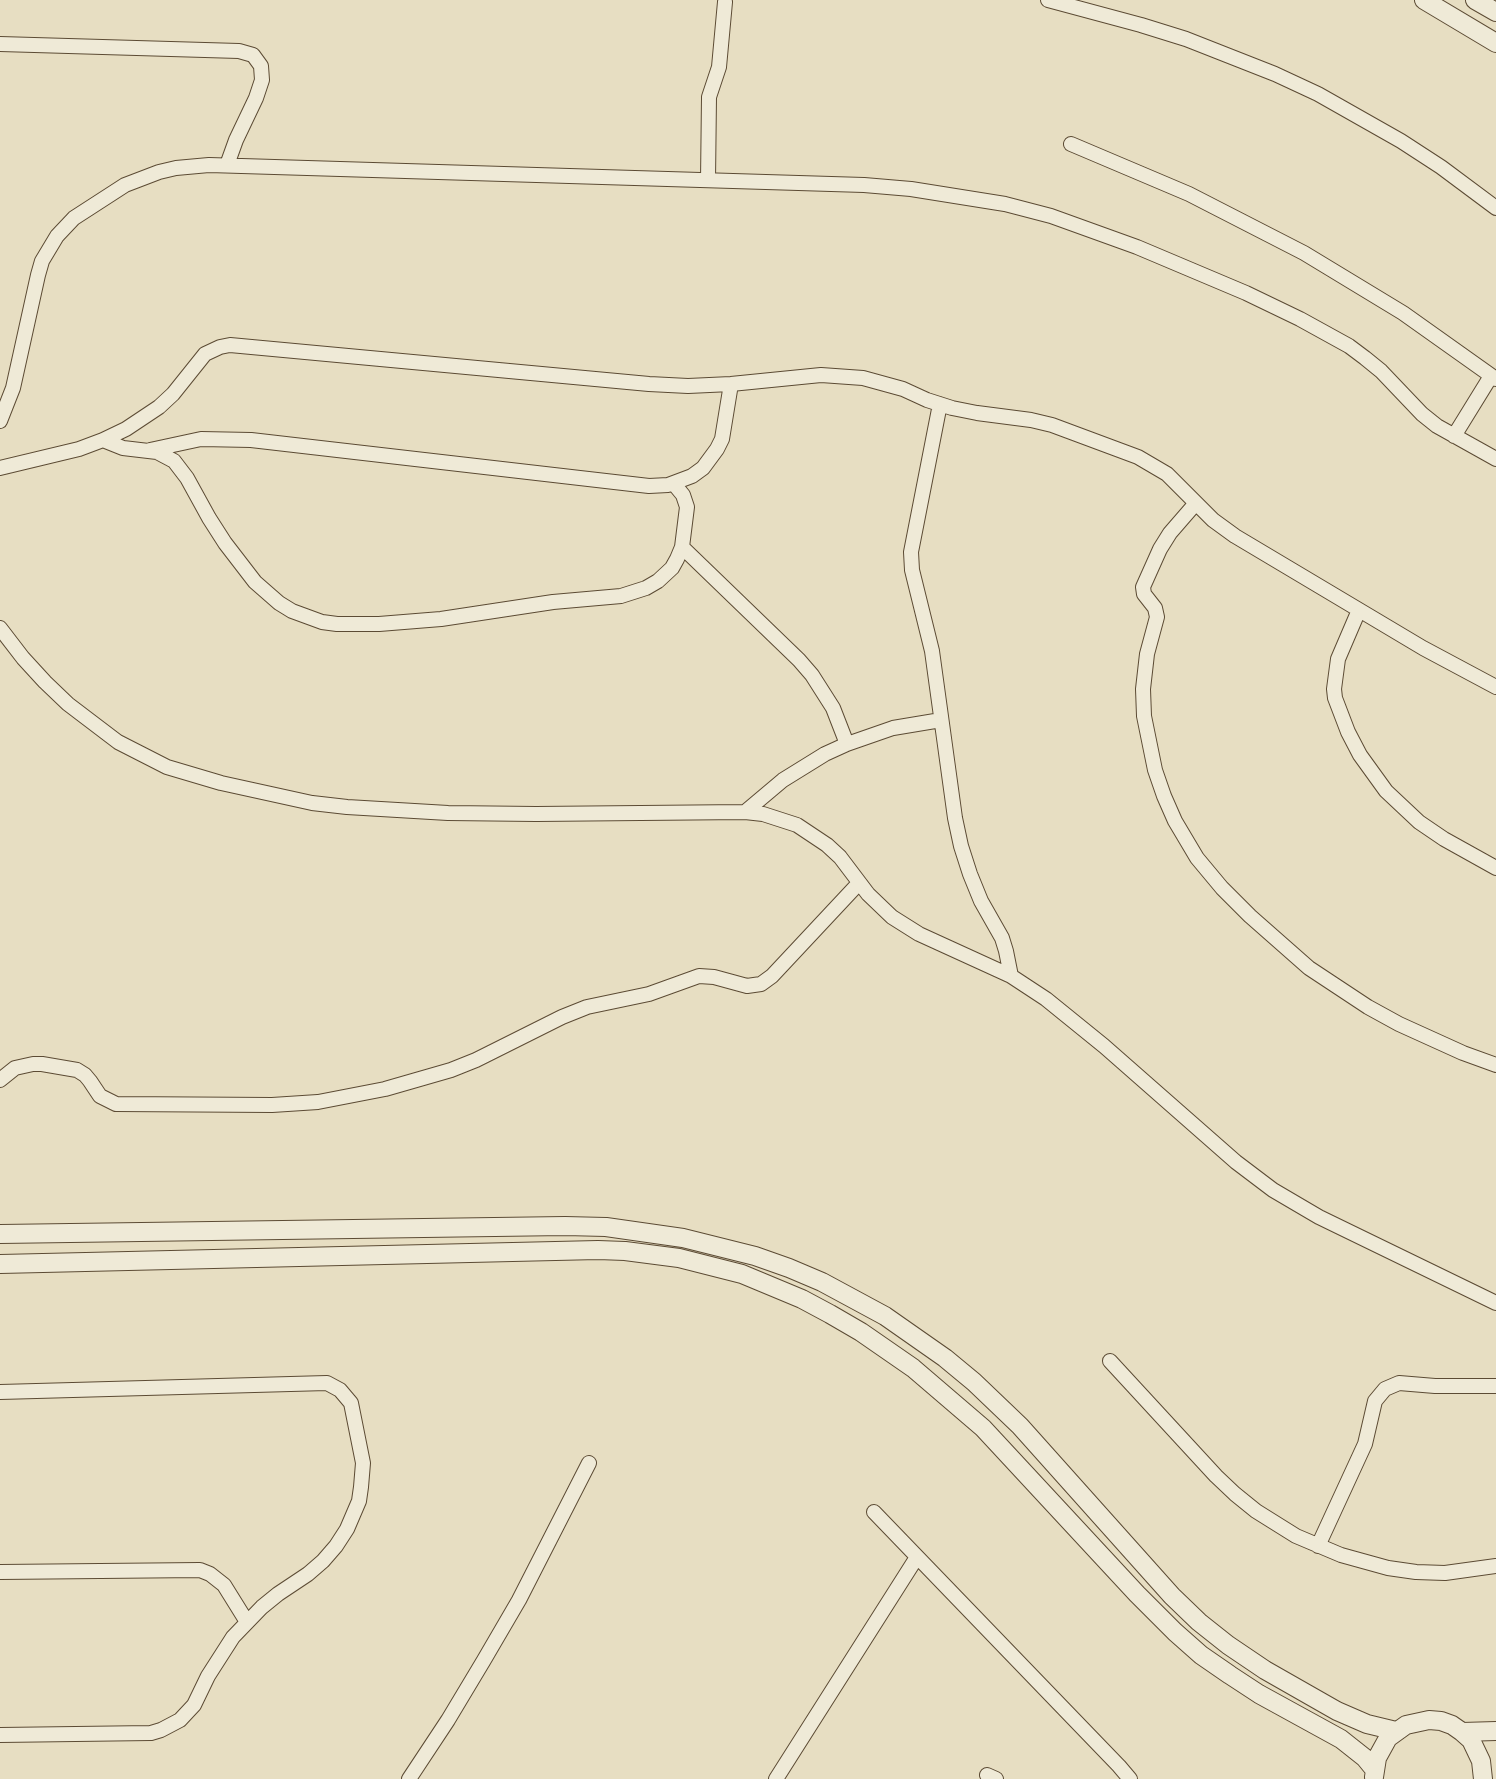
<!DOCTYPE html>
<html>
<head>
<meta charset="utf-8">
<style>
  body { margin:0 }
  canvas { display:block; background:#e7dec2 }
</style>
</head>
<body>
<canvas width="1496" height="1779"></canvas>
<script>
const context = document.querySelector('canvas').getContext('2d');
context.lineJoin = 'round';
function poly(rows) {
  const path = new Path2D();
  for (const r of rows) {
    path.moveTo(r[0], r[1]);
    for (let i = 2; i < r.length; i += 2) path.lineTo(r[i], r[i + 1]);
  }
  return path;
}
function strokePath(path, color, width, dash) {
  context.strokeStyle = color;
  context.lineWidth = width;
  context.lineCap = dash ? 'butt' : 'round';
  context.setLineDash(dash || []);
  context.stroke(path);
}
const minor = poly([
  [1048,0,1141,25,1186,39,1275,74,1318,94,1401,141,1441,167,1496,208],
  [0,44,239,51,253,55,261,66,262,80,256,98,236,140,227,165],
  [1071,144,1189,194,1304,253,1403,313,1496,379],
  [708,180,709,97,719,67,725,2],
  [940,404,911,552,912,570,932,651,955,818,961,846,970,874,981,901,1002,938,1006,951,1011,976],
  [0,421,13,388,38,275,42,261,57,236,74,218,125,185,159,172,176,168,209,165,864,185,911,189,1005,204,1051,216,1137,247,1246,293,1300,319,1349,346,1365,358,1381,371,1422,414,1437,426,1496,459],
  [1454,436,1491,376],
  [103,440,123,448,157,452,174,461,187,478,209,518,225,543,255,582,279,603,292,611,322,622,337,624,379,624,441,619,553,602,621,596,646,588,658,581,672,568,677,559,682,547,687,507,683,495,674,484],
  [150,450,201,439,251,440,649,486,668,485,692,476,703,468,717,449,722,439,731,384],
  [0,468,79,449,103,440,126,429,159,407,173,394,205,354,220,347,230,345,649,384,688,386,731,384,821,375,863,378,903,389,927,400,952,408,977,413,1031,420,1052,425,1138,457,1167,474,1213,520,1235,536,1423,648,1496,687],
  [1196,503,1170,533,1160,549,1143,587,1144,594,1155,608,1157,617,1147,654,1143,689,1144,716,1155,770,1164,796,1175,821,1197,858,1222,888,1250,916,1309,968,1368,1007,1399,1024,1463,1053,1496,1065],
  [682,547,799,660,812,675,833,708,847,744],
  [1359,610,1338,659,1334,689,1335,698,1348,732,1360,755,1386,791,1419,822,1444,839,1496,868],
  [0,628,23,658,45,682,68,704,118,742,167,767,221,783,312,803,347,807,448,813,536,814,745,812,763,814,797,825,827,845,840,857,868,894,892,917,919,934,1011,976,1046,999,1104,1046,1236,1162,1273,1190,1319,1217,1496,1303],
  [745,812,783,780,825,754,847,744,893,728,941,720],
  [0,1080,15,1068,33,1064,42,1064,77,1070,85,1075,90,1081,100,1096,116,1104,272,1105,318,1102,385,1089,451,1070,476,1060,562,1017,587,1007,649,994,699,976,714,977,747,986,761,984,772,976,859,883],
  [1110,1361,1216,1476,1235,1494,1256,1511,1296,1536,1341,1555,1388,1568,1416,1572,1445,1573,1496,1566],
  [0,1392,327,1383,340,1390,351,1403,363,1463,361,1487,359,1501,347,1529,336,1546,323,1561,308,1574,278,1594,262,1607,233,1637,208,1676,194,1705,180,1720,161,1730,151,1733,0,1735],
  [874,1512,1119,1766,1130,1779],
  [1318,1546,1365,1444,1375,1401,1385,1389,1399,1383,1435,1386,1496,1386],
  [0,1572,200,1570,210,1574,224,1585,247,1622],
  [987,1775,996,1779],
  [409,1779,448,1720,484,1660,519,1600,589,1463],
  [776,1779,917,1557]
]);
const tertiary = poly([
  [1424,0,1496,43],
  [1475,0,1496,12],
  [0,1234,565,1226,606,1227,683,1238,755,1256,789,1268,822,1282,885,1316,945,1358,974,1382,1020,1426,1172,1596,1199,1622,1228,1645,1265,1670,1337,1711,1367,1724,1396,1731],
  [0,1264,598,1250,625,1251,679,1258,742,1274,802,1299,830,1314,861,1332,913,1368,983,1428,1137,1594,1175,1632,1201,1655,1230,1675,1259,1694,1341,1739,1365,1758,1374,1769],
  [1462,1732,1496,1731],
  [1374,1777,1377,1758,1388,1738,1406,1725,1429,1720,1441,1721,1452,1725,1462,1732,1471,1740,1481,1761,1483,1779]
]);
strokePath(minor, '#5c4b34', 16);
strokePath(tertiary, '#5c4b34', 20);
strokePath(minor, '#efead7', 14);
strokePath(tertiary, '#efead7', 18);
</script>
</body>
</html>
